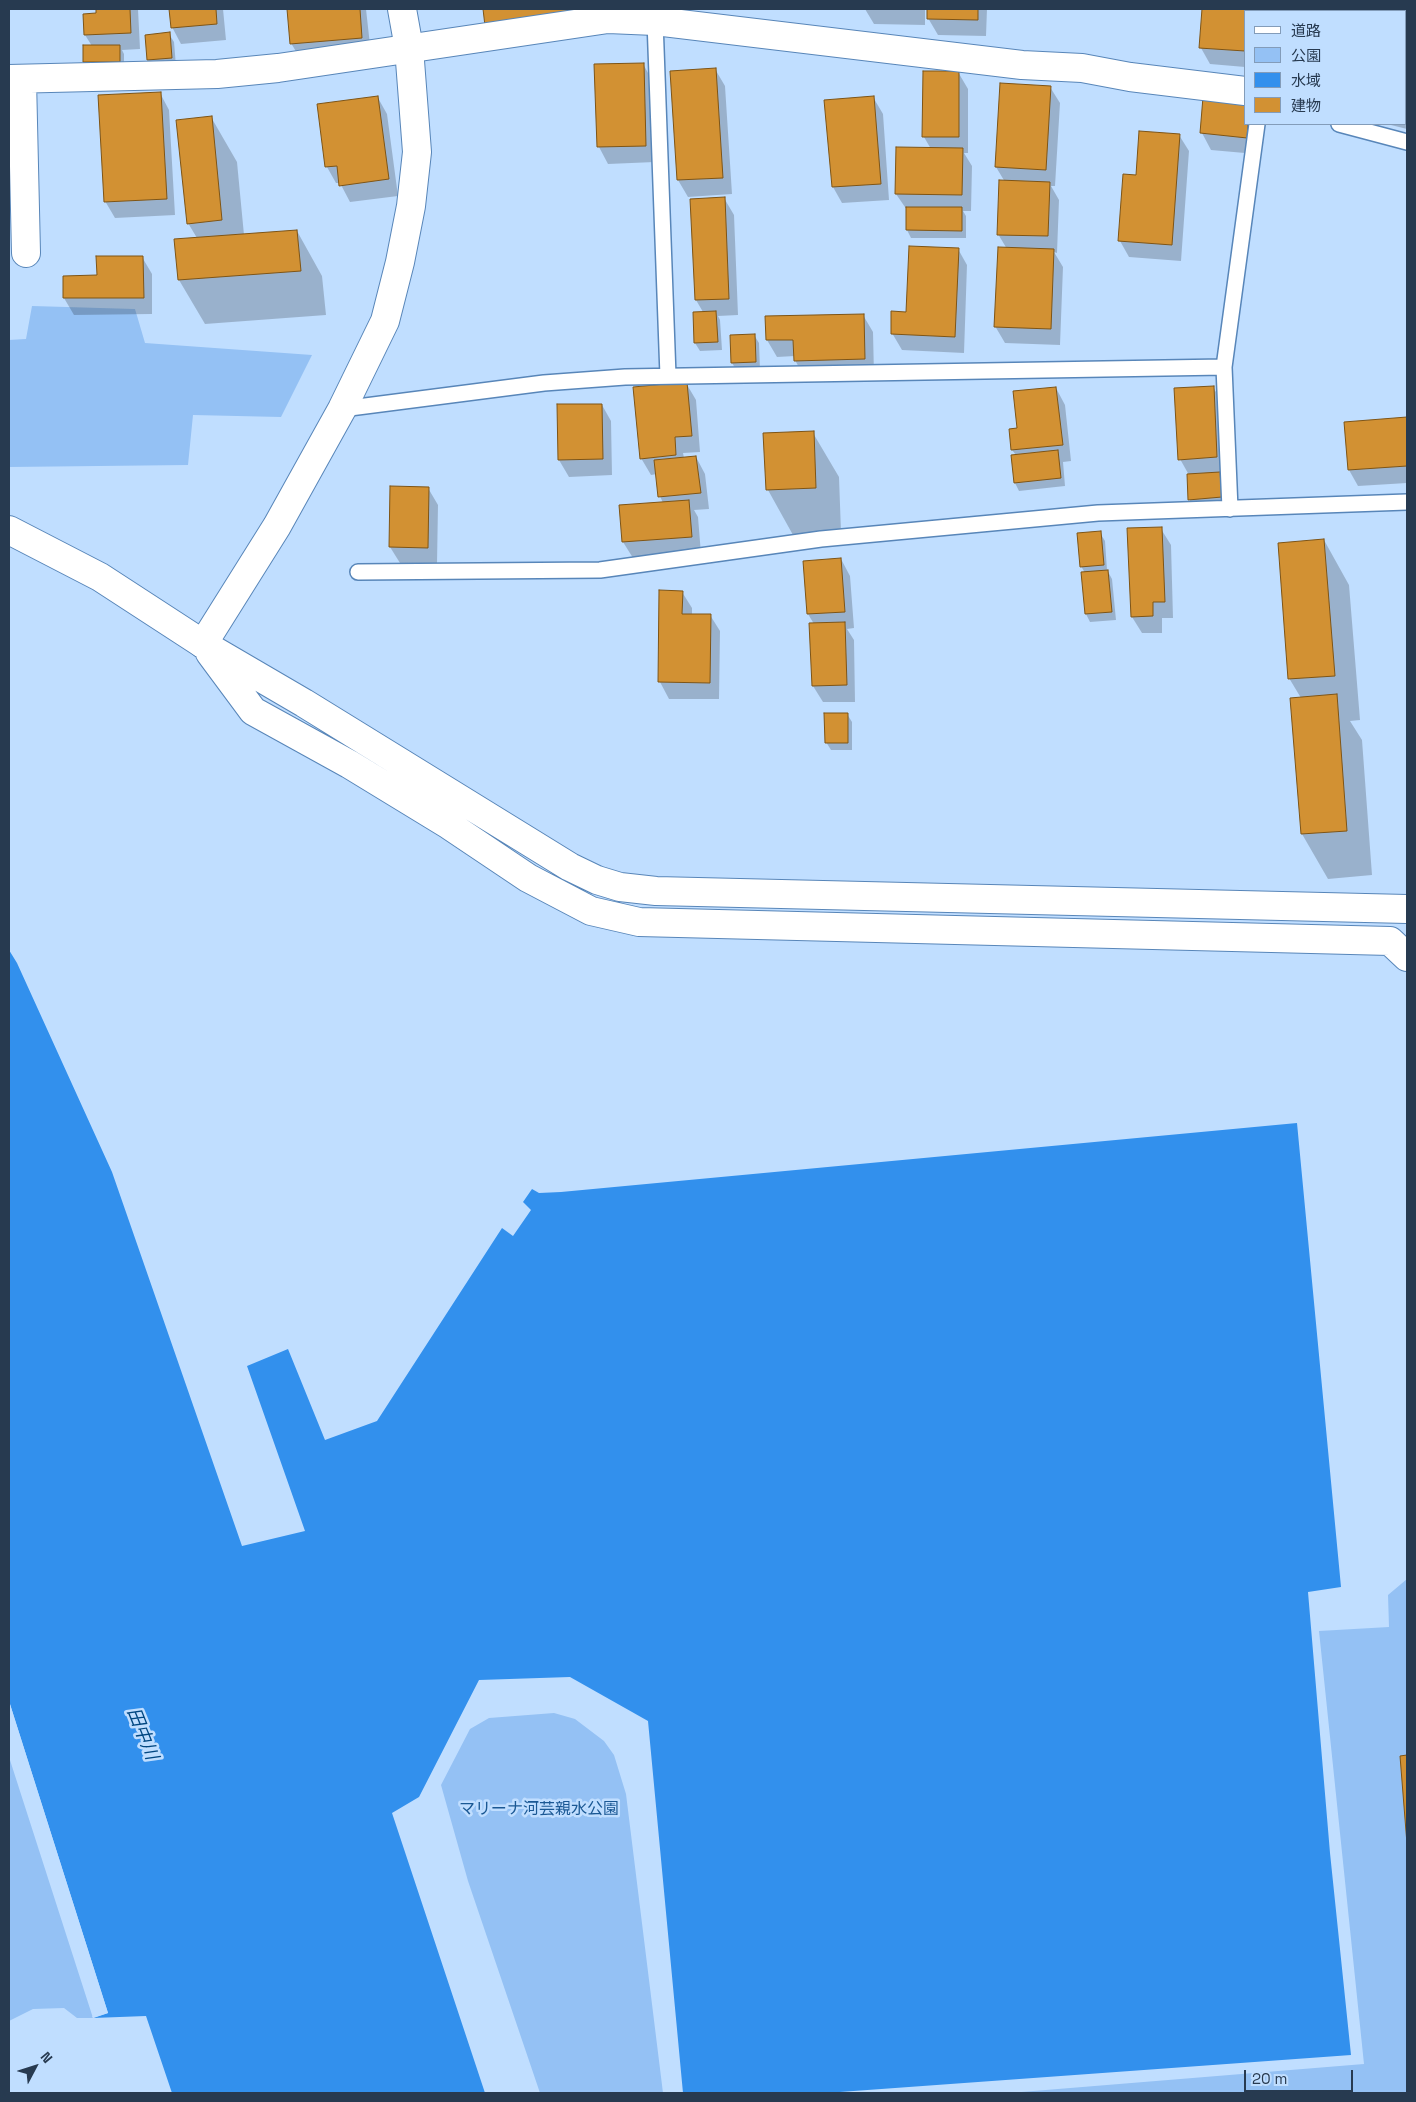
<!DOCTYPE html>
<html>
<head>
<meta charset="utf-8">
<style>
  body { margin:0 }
  #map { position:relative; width:1416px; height:2102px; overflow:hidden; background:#c0deff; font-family:"Space Grotesk","Noto Sans JP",sans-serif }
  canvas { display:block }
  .frame { position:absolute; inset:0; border:10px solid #273a50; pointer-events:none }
  .legend { position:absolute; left:1244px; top:10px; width:162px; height:115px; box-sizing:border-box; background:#c0deff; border:1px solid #839cb9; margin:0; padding:6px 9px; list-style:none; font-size:15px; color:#273a50 }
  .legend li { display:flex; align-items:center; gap:10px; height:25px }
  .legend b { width:25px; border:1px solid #839cb9 }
  .north { position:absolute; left:10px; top:2042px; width:50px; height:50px; -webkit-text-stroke:4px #c0deff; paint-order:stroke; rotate:50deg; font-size:14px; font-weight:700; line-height:20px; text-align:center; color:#273a50 }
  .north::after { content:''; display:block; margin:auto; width:18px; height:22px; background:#273a50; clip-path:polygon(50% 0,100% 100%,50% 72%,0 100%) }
  .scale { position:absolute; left:1244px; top:2070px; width:109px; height:22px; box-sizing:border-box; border:2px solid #273a50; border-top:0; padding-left:6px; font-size:15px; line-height:18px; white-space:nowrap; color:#273a50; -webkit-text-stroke:4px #c0deff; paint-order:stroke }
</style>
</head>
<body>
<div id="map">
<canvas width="1416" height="2102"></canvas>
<div class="frame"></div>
<ul class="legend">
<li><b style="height:6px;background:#fff"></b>道路</li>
<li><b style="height:14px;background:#94c1f4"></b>公園</li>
<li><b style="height:14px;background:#3290ed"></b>水域</li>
<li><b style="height:14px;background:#d29133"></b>建物</li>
</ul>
<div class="north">N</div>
<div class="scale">20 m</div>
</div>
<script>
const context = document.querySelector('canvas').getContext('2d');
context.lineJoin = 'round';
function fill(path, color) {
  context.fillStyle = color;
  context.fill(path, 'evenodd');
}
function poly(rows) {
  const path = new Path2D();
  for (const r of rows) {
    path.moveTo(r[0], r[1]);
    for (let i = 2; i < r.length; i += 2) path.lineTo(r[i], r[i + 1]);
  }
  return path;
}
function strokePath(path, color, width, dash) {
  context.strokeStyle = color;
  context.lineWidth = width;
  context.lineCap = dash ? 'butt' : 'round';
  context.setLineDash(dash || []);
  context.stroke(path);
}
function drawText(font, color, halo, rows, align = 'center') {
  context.font = font + ' "Space Grotesk","Noto Sans JP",sans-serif';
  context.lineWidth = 5;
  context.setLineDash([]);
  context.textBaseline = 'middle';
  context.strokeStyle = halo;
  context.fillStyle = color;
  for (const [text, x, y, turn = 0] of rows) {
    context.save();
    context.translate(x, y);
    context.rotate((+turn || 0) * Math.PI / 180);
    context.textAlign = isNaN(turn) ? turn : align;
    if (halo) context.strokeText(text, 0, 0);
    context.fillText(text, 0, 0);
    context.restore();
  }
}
const green = poly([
  [32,306,135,309,145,343,312,355,281,417,193,415,188,465,9,467,9,340,26,339],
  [1407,1579,1407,2093,1009,2093,1364,2064,1319,1631,1389,1627,1388,1595],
  [554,1713,575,1719,604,1741,614,1755,626,1794,663,2093,540,2093,468,1881,441,1785,470,1729,489,1718],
  [9,1757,93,2018,77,2018,64,2008,33,2009,9,2021]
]);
const water = poly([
  [9,950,17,963,112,1172,242,1546,305,1531,247,1366,288,1349,325,1440,377,1421,502,1228,513,1236,531,1210,523,1202,532,1189,539,1193,561,1192,1297,1123,1341,1587,1308,1592,1330,1853,1351,2055,826,2093,683,2093,648,1721,570,1677,479,1680,419,1797,392,1813,485,2093,172,2093,146,2016,93,2018,108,2013,9,1701]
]);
const pier = poly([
  [9,1701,108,2013,93,2018,92,2016,105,2012,9,1709]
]);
const shadow = poly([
  [97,9,138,9,140,49,122,50,124,54,124,70,88,70,84,62,92,46,85,35,84,15,97,14],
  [170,9,223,9,226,40,181,44,172,27],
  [288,9,366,9,371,54,301,60,291,43],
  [484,9,612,9,487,26],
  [865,9,925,9,925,25,874,24],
  [929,9,987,9,986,36,938,35,928,18],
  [1203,9,1270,9,1269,11,1245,11,1245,67,1210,64,1201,48],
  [169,34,174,42,176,66,152,68,148,60],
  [643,64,652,80,655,162,608,164,599,147,596,65],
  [715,69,725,86,732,194,688,197,678,180,671,72],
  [958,72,968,89,968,153,964,153,972,166,971,211,963,211,966,216,966,238,911,238,907,230,907,210,896,194,931,149,924,137],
  [1405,82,1407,82,1407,129,1387,124,1405,124],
  [1050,87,1060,103,1055,186,1051,186,1059,200,1057,253,1054,252,1063,267,1060,345,1005,343,995,326,1007,249,998,234,1005,182,996,167],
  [9,92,23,207,9,208],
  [160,93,169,110,175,215,115,218,105,201],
  [873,97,883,114,889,200,842,203,833,187],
  [378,98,387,114,398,196,350,202,340,183,336,183,327,167,318,105],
  [211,117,237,162,244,235,297,231,322,276,326,315,205,324,179,280,197,238,188,223],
  [1245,124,1259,124,1256,154,1211,150,1202,133],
  [1179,135,1189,151,1181,261,1129,257,1120,241,1137,176],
  [724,198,734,215,738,315,718,316,720,320,722,350,700,351,695,343,694,313,703,312,696,300,691,200],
  [958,249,967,265,964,353,902,350,892,333],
  [142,257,152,274,152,314,74,315,64,298,64,277,98,277],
  [863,315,873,332,874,375,804,377,795,360,795,356,777,357,767,340,766,318],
  [754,335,759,343,760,370,737,371,732,363],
  [686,383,696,400,700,452,683,453,684,458,696,457,705,474,709,509,694,510,698,517,701,554,633,558,623,542,663,503,660,496,657,474,651,475,641,458],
  [1213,387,1223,404,1226,474,1220,474,1224,481,1225,505,1194,507,1189,499,1189,475,1180,459],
  [1056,388,1065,405,1071,461,1063,462,1065,486,1019,491,1015,483,1016,455,1012,450,1019,429],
  [602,405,611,421,612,475,569,477,559,460,558,406],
  [1407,419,1407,483,1358,486,1349,470,1345,423],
  [813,433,839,477,841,532,793,535,768,490,765,434],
  [428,488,438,505,437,564,400,563,390,547],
  [1161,529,1171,545,1173,618,1162,618,1162,633,1142,633,1132,617],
  [1100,533,1105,541,1107,570,1112,579,1116,620,1090,622,1086,614,1082,573,1085,573,1081,566],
  [1324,540,1349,585,1360,720,1350,721,1362,740,1372,875,1328,879,1302,834,1301,698,1289,678],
  [841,559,850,576,854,628,847,629,854,640,855,702,823,702,813,686,814,624,808,614,805,562],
  [660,591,682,592,692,608,692,615,710,615,720,631,719,699,669,699,660,682],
  [847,714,852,722,852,750,831,750,826,742],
  [1401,1757,1407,1757,1407,1830]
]);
const building = poly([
  [96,9,130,9,131,33,84,35,83,14,96,13,96,9],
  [169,9,216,9,217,24,171,28,169,9],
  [287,9,360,9,362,38,290,44,287,9],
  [483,9,603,9,485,26,483,9],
  [927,9,978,9,978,20,927,19,927,9],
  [1202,9,1259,9,1259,11,1245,11,1245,51,1199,48,1202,9],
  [170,32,172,58,147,60,145,35,170,32],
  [83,45,120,45,120,62,83,62,83,45],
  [644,63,646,146,597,147,594,64,644,63],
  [716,68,723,178,677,180,670,71,716,68],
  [923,71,959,71,959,137,922,137,923,71],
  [1405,80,1407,81,1407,115,1405,115,1405,80],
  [1000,83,1051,86,1046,170,995,167,1000,83],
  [9,91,15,191,9,191,9,91],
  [161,92,167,199,104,202,98,95,161,92],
  [378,96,389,179,339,186,337,166,325,167,317,104,378,96],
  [874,96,881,184,832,187,824,100,874,96],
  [1203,97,1245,100,1245,124,1248,124,1247,138,1200,133,1203,97],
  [212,116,222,220,187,224,176,120,212,116],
  [1139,131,1180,134,1172,245,1118,241,1123,174,1136,175,1139,131],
  [896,147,963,148,962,195,895,194,896,147],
  [999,180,1050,182,1048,236,997,235,999,180],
  [725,197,729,299,695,300,690,199,725,197],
  [906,207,962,207,962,231,906,230,906,207],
  [297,230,301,271,178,280,174,239,297,230],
  [909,246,959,248,955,337,891,334,891,311,906,312,909,246],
  [998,247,1054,249,1051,329,994,327,998,247],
  [96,256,143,256,144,298,63,298,63,276,97,275,96,256],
  [716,311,718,342,694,343,693,312,716,311],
  [864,314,865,359,794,361,793,340,766,340,765,316,864,314],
  [755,334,756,362,731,363,730,335,755,334],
  [687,382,692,436,675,437,676,455,640,459,633,387,687,382],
  [1214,386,1217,457,1178,460,1174,388,1214,386],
  [1056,387,1063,445,1011,450,1009,429,1017,428,1013,391,1056,387],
  [557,404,602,404,603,459,558,460,557,404],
  [1407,417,1407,466,1348,470,1344,422,1407,417],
  [814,431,816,488,766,490,763,433,814,431],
  [1058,450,1061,478,1014,483,1011,455,1058,450],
  [696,456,701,493,658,497,654,460,696,456],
  [1220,472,1222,497,1188,500,1187,474,1220,472],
  [390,486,429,487,428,548,389,547,390,486],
  [689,500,692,537,622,542,619,505,689,500],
  [1162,527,1165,602,1153,602,1153,616,1131,617,1127,528,1162,527],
  [1101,531,1104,565,1080,567,1077,533,1101,531],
  [1324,539,1335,676,1288,679,1278,543,1324,539],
  [841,558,845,612,807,614,803,561,841,558],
  [1108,570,1112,612,1085,614,1081,572,1108,570],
  [659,590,683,591,682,614,711,614,710,683,658,682,659,590],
  [845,622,847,685,812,686,809,623,845,622],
  [1337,694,1347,831,1301,834,1290,698,1337,694],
  [824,713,848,713,848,743,825,743,824,713],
  [1407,1755,1407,1844,1400,1756,1407,1755]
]);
const lane = poly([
  [1269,11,1269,9],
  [655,21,668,376],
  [1339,124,1407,142],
  [1224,367,1230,509],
  [342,409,544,383,625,377,1224,367,1257,124],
  [358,572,600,570,821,539,1098,513,1407,502]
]);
const street = poly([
  [9,79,217,74,278,68,608,19,655,21,1022,65,1082,68,1130,77,1245,91],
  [22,79,26,253],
  [9,530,100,577,203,644,304,703,570,867,597,880,620,887,656,891,1407,909],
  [210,653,253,711,349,764,449,825,528,878,591,911,639,922,1390,941,1407,957]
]);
const secondary = poly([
  [203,644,277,526,342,409,385,321,400,262,411,206,417,152,409,48,402,9]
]);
const parkNames = [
  ["マリーナ河芸親水公園",539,1810]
];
const waterNames = [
  ["田中川",142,1734,68]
];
fill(green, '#94c1f4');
fill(water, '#3290ed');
fill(pier, '#c0deff');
fill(shadow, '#0003');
fill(building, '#d29133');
strokePath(building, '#7e5415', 1);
strokePath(lane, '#5886b9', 18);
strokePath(street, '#5886b9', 30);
strokePath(secondary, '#5886b9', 30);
strokePath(lane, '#fff', 15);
strokePath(street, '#fff', 28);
strokePath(secondary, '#fff', 28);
drawText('16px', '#1a5894', '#c0deff', parkNames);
drawText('italic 18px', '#014782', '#c0deff', waterNames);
</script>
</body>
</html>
